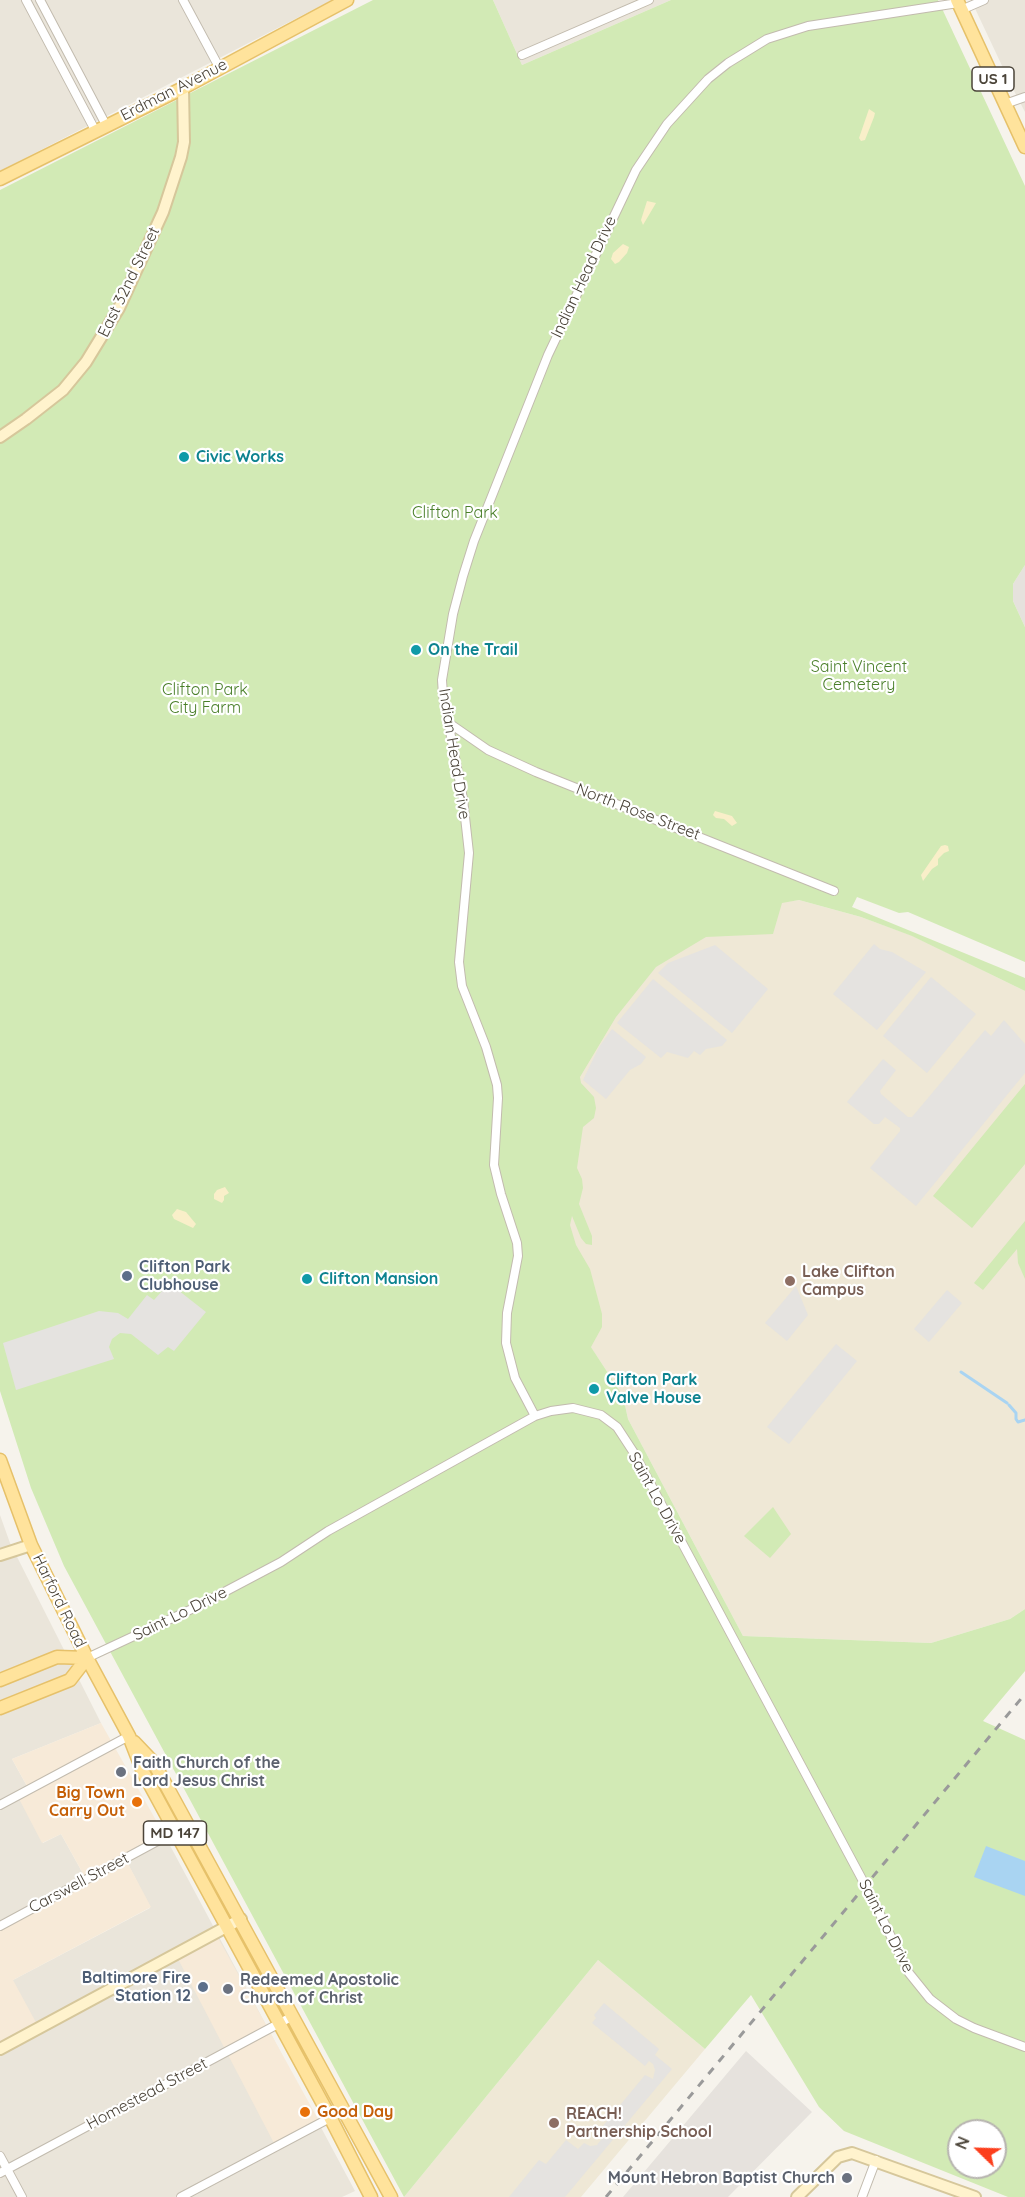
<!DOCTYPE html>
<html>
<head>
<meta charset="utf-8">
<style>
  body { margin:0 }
  #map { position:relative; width:1025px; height:2197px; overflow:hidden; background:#f6f3ec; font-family:Quicksand,sans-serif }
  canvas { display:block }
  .north { position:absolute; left:947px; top:2119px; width:60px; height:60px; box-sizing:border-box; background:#fff; border:2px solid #b7b4b0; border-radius:50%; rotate:293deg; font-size:16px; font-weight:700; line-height:24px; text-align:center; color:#4b4439 }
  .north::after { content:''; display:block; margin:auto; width:21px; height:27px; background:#fc3f1d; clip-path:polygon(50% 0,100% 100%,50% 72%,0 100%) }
</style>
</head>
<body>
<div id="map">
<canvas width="1025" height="2197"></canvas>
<div class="north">N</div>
</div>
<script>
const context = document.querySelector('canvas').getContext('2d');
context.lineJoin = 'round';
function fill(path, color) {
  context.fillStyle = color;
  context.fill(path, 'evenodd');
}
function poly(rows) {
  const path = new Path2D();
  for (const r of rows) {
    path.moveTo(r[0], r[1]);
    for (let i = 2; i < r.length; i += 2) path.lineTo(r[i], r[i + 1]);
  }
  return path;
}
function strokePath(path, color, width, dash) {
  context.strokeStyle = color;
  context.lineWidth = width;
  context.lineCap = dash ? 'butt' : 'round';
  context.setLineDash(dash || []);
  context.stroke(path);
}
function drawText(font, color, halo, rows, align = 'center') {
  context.font = font + ' Quicksand,sans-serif';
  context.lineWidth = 4.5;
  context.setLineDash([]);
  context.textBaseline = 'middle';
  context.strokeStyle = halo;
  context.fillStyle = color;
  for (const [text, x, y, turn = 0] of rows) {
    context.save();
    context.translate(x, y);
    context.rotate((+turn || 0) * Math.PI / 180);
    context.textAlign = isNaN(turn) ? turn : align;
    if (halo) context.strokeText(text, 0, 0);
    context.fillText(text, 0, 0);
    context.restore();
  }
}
const residential = poly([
  [0,0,332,0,0,171],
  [493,0,671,0,522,65],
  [971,0,1025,0,1025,112,1013,89],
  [0,1515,10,1543,101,1723,12,1759,28,1788,43,1843,61,1834,86,1879,0,1925],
  [166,1838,355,2191,342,2197,0,2197,0,2048,13,1980,150,1908,125,1858]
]);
const commercial = poly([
  [101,1723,166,1838,125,1858,151,1907,13,1980,39,2028,0,2048,0,1925,86,1879,61,1834,42,1843,17,1795,28,1788,12,1759],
  [216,1934,319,2121,275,2145,177,1957]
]);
const industrial = poly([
  [1025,565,1025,627,1013,601,1013,584],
  [746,2051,812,2112,728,2197,623,2197]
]);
const education = poly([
  [799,900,861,917,913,936,1025,991,1025,1609,1010,1619,931,1643,743,1636,628,1419,623,1396,568,1312,561,1003,745,907],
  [598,1960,705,2049,581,2197,404,2197]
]);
const green = poly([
  [373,0,493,0,522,65,671,0,938,0,1025,186,1025,565,1013,584,1013,601,1025,627,1025,962,908,912,899,913,857,897,852,907,1025,978,1025,991,912,936,861,917,799,900,782,903,773,934,706,937,656,967,616,1017,580,1077,581,1083,594,1097,596,1108,594,1118,583,1127,577,1168,582,1179,583,1188,579,1204,592,1236,592,1245,586,1244,581,1238,572,1216,570,1225,576,1245,590,1269,602,1314,602,1327,591,1347,623,1396,628,1419,743,1636,931,1643,1010,1619,1025,1609,1025,1671,983,1721,1025,1740,1025,2197,1008,2197,844,2131,819,2107,751,1995,705,2049,598,1960,404,2197,64,1566,31,1488,0,1391,0,190],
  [959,2131,995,2131,995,2167,959,2167],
  [1025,1084,1025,1164,972,1228,933,1196],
  [1025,1221,1025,1279,1018,1263,1017,1249,983,1290,974,1283],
  [773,1507,791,1534,770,1558,744,1536]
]);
const sand = poly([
  [869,109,875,113,874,117,865,140,861,141,859,138],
  [647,201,656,203,643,225,641,220],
  [623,244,629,247,627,253,619,262,615,264,611,259,613,253],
  [715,811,732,816,737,823,732,826,724,819,716,818,713,815],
  [945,845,948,846,949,851,944,853,938,859,938,865,932,869,923,881,921,875,941,846],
  [225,1187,229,1193,224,1196,224,1200,222,1203,214,1199,214,1194,217,1190],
  [177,1209,186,1212,196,1224,193,1228,174,1219,172,1215]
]);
const parking = poly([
  [874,944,880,949,892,952,926,972,877,1030,833,994],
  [715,945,768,989,732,1033,658,973,668,963],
  [931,977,976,1014,927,1073,883,1036],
  [653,979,727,1040,722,1046,706,1049,700,1055,694,1051,688,1058,667,1052,661,1058,617,1023],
  [1004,1020,1025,1044,1025,1073,916,1206,870,1168,900,1131,900,1128,885,1117,879,1124,874,1124,847,1102,883,1059,896,1070,880,1091,881,1094,908,1117,912,1117,985,1030,991,1036],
  [612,1029,646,1057,641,1064,630,1070,606,1099,583,1080,599,1047],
  [169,1283,206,1312,174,1351,168,1347,158,1355,131,1334,120,1333,112,1339,109,1347,114,1359,16,1390,3,1343,99,1311,118,1313,128,1319,147,1295,154,1300],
  [796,1286,808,1315,787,1341,765,1323],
  [947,1290,962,1303,929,1342,914,1329],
  [836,1344,857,1361,789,1444,767,1427],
  [604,2003,659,2049,655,2055,672,2069,565,2197,509,2197,539,2160,546,2164,566,2140,578,2149,584,2143,590,2146,597,2145,603,2137,597,2133,645,2075,653,2079,655,2070,653,2064,649,2061,645,2066,592,2023,596,2018,594,2015]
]);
const water = poly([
  [986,1846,1025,1861,1025,1896,974,1877]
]);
const stream = poly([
  [961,1372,1007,1403],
  [1009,1405,1016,1413,1016,1419,1018,1422,1025,1420]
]);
const street = poly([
  [26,0,95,130],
  [40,0,106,125],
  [183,0,219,67],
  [961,10,984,0],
  [522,55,649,0],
  [1005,104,1025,97],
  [449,723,488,750,536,772,834,891],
  [535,1416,515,1378,506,1343,507,1313,518,1256,517,1243,501,1194,494,1165,498,1098,497,1085,486,1047,462,986,459,962,469,853,463,799,443,695,442,680,453,614,463,576,474,541,548,355,636,170,667,124,708,79,728,63,767,39,808,26,958,3],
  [87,1658,194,1608,281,1562,328,1531,535,1416,551,1411,573,1408,601,1415,617,1427,634,1453,871,1896,909,1973,930,1999,956,2019,974,2028,1025,2047],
  [0,1805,129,1736],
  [0,1926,189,1824],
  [0,2156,22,2197],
  [0,2173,293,2016],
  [181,2197,345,2110],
  [862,2197,876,2160]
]);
const secondary = poly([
  [0,437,26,419,63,390,86,362,119,308,163,212,181,157,184,142,183,88],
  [0,1555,31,1545],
  [0,2049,241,1919],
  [797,2197,838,2157,852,2153,975,2197]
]);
const primary = poly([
  [957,0,1025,147],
  [0,179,183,88,347,0],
  [0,1460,31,1545,87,1658,129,1736,143,1772,330,2117,371,2197],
  [0,1680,57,1657,87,1658],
  [0,1708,70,1680,87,1658],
  [134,1742,154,1763,391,2197]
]);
const rail = poly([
  [606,2197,1025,1694]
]);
const markers = [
  [184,457,6,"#0f9aa8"],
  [416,650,6,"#0f9aa8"],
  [127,1276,6,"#5c6f8a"],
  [307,1279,6,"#0f9aa8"],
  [790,1281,6,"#8d6e63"],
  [594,1389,6,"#0f9aa8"],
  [121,1772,6,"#6b7280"],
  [137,1802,6,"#e8710a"],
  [203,1987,6,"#5c6f8a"],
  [228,1989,6,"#6b7280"],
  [305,2112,6,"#e8710a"],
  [554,2123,6,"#8d6e63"],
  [847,2178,6,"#6b7280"]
];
const shields = [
  [993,79,42],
  [175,1833,63]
];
const shieldNames = [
  ["US 1",993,79],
  ["MD 147",175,1833]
];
const streetNames = [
  ["Erdman Avenue",174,90,-27],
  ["Indian Head Drive",584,277,-65],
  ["East 32nd Street",129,282,-64],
  ["Indian Head Drive",454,754,81],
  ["North Rose Street",638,812,21],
  ["Saint Lo Drive",657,1498,61],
  ["Harford Road",59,1601,64],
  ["Saint Lo Drive",180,1614,-26],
  ["Carswell Street",79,1883,-28],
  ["Saint Lo Drive",886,1926,63],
  ["Homestead Street",147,2094,-28]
];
const cultureNames = [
  ["Civic Works",196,457],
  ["On the Trail",428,650],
  ["Clifton Mansion",319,1279],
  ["Clifton Park",606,1380],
  ["Valve House",606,1398]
];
const parkNames = [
  ["Clifton Park",455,513],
  ["Saint Vincent",859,667],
  ["Cemetery",859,685],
  ["Clifton Park",205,690],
  ["City Farm",205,708]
];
const serviceNames = [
  ["Clifton Park",139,1267],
  ["Clubhouse",139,1285],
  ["Baltimore Fire",191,1978,"right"],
  ["Station 12",191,1996,"right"]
];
const educationNames = [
  ["Lake Clifton",802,1272],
  ["Campus",802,1290],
  ["REACH!",566,2114],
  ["Partnership School",566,2132]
];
const worshipNames = [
  ["Faith Church of the",133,1763],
  ["Lord Jesus Christ",133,1781],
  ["Redeemed Apostolic",240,1980],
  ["Church of Christ",240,1998],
  ["Mount Hebron Baptist Church",835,2178,"right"]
];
const foodNames = [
  ["Big Town",125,1793],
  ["Carry Out",125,1811],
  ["Good Day",317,2112,"left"]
];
fill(residential, '#eae5da');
fill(commercial, '#f7ead8');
fill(industrial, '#e6e2dd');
fill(education, '#efe8d6');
fill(green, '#d2eab5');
fill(sand, '#f9efc9');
fill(parking, '#e5e3e0');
fill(water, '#a9d4f2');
strokePath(stream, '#a9d4f2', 3);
strokePath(street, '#c2bbae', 10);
strokePath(secondary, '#d6c79b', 14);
strokePath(primary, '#e6c16a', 15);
strokePath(street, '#fff', 8);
strokePath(secondary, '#fff3cd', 10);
strokePath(primary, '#ffe39c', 12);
strokePath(rail, '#9a9a9a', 3, [8, 8]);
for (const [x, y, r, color] of markers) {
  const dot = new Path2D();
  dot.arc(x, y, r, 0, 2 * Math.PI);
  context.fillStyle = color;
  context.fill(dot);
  strokePath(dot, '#fff', 2);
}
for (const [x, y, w] of shields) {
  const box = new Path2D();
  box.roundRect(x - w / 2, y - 12, w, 24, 4.5);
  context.fillStyle = '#fff';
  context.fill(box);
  strokePath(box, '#4b4439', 1.5);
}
drawText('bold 15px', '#4b4439', null, shieldNames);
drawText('16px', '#4b4439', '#fff', streetNames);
drawText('bold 16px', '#0d838f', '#fff', cultureNames, 'left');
drawText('16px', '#4a7f2a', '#fff', parkNames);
drawText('bold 16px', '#4e5e75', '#fff', serviceNames, 'left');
drawText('bold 16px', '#785e54', '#fff', educationNames, 'left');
drawText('bold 16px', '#5b616d', '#fff', worshipNames, 'left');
drawText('bold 16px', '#c56008', '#fff', foodNames, 'right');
</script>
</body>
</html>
